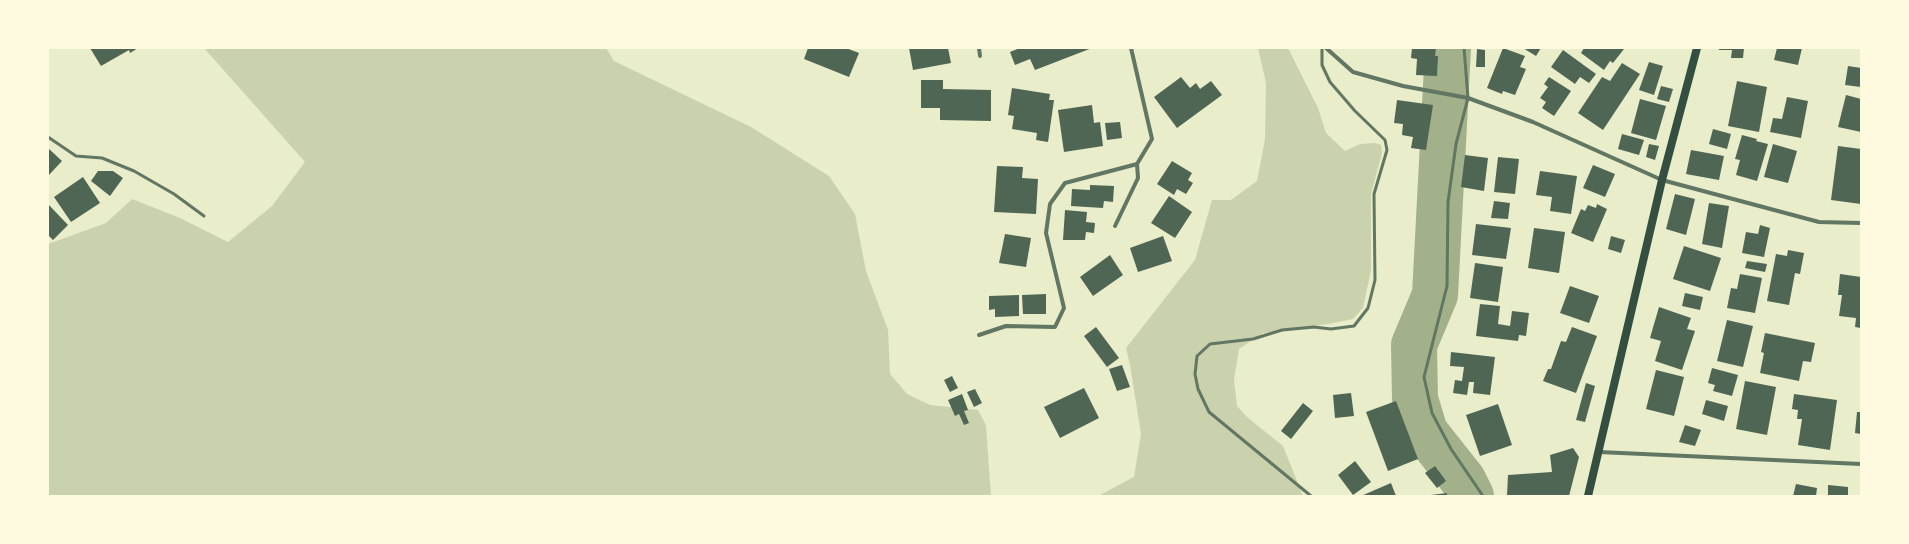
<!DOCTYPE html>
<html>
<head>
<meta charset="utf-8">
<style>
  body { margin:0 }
  #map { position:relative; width:1909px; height:544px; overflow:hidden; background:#e9edc9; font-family:"Alegreya Sans",sans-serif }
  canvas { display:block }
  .frame { position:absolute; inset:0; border:49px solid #fefae0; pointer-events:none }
</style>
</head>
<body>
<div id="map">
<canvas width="1909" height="544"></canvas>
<div class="frame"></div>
</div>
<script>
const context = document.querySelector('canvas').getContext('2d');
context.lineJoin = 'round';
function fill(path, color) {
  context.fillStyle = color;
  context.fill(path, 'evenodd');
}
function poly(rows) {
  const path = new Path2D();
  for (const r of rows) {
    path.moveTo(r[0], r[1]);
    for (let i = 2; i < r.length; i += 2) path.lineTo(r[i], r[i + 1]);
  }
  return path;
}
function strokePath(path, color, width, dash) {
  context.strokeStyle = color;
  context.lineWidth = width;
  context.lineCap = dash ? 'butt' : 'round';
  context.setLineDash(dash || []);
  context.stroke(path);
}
const green = poly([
  [204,48,606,48,614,61,751,127,829,176,855,214,866,271,888,330,890,374,907,394,930,405,978,410,986,425,991,496,48,496,48,244,106,223,132,199,180,218,228,242,272,206,305,162],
  [1258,48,1288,48,1318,108,1326,133,1345,151,1360,144,1375,143,1381,145,1382,153,1371,194,1371,270,1363,308,1353,319,1328,324,1263,333,1239,349,1234,380,1237,406,1247,417,1283,446,1303,496,1098,496,1134,477,1141,434,1130,365,1126,348,1195,260,1212,200,1231,200,1257,181,1265,139,1266,83]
]);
const river = poly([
  [1448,48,1435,295,1414,345,1415,399,1425,432,1463,480,1471,496]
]);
const building = poly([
  [90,48,138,48,130,53,129,50,101,66],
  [808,48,846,48,859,53,849,77,804,59],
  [909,48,948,48,951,63,913,70],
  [1020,48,1092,48,1035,70,1030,59,1015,65,1010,52],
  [1412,48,1436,48,1435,56,1438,56,1437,76,1416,75,1417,59,1411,58],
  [1503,48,1525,56,1520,67,1526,69,1515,95,1503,91,1502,94,1487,88],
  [1523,48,1541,48,1536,56],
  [1584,48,1623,48,1624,49,1613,63,1610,61,1604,70,1581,53],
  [1719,48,1744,48,1743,58,1731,58,1732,50,1719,50],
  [1777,48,1802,48,1798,65,1774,60],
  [1477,49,1485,50,1485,67,1476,67],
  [1563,50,1596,74,1589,83,1580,77,1575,84,1551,67],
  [1649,62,1663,66,1654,95,1639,90],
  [1622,63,1640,74,1603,130,1578,113,1602,77,1610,81],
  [1848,66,1861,68,1861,87,1845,85],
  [1181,77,1190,88,1196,83,1200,89,1211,81,1222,95,1177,128,1154,97],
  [1549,77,1571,91,1554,116,1542,108,1546,102,1540,98,1548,87,1544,84],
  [921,80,943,80,943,89,991,90,991,121,940,120,940,108,921,108],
  [1737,81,1767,87,1759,132,1728,126],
  [1661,86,1673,89,1669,102,1657,99],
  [1012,88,1050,94,1049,100,1054,100,1048,142,1036,140,1037,133,1012,129,1014,116,1008,115],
  [1846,95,1861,99,1861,132,1838,127],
  [1787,97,1808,101,1801,138,1770,132,1773,118,1782,119],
  [1640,99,1666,106,1656,140,1631,133],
  [1397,100,1433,105,1426,150,1411,148,1413,137,1402,135,1403,124,1394,123],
  [1092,105,1094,123,1100,122,1103,146,1064,152,1058,110],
  [1120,122,1122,138,1107,140,1105,123],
  [1713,129,1731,134,1727,149,1709,144],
  [1622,134,1644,140,1639,155,1618,149],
  [1742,135,1757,139,1756,141,1768,144,1757,181,1736,175,1740,160,1735,159],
  [1649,144,1659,146,1655,160,1646,157],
  [1773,144,1797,151,1788,183,1764,177],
  [1838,146,1861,149,1861,204,1831,200],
  [48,148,62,161,48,176],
  [1691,150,1724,156,1719,180,1686,174],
  [1465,155,1488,158,1484,191,1461,187],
  [1498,157,1519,159,1515,194,1494,192],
  [1172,161,1192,173,1188,180,1193,183,1186,194,1177,189,1174,195,1157,184],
  [1593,165,1615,174,1605,197,1583,188],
  [997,166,1023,167,1022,178,1038,179,1036,214,994,212],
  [98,171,113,171,123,178,110,196,91,181],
  [1540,171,1577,176,1571,214,1550,211,1552,197,1536,195],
  [83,177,100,203,71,222,54,197],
  [1090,185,1114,186,1113,202,1104,201,1103,208,1071,206,1072,189,1090,190],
  [1675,194,1695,199,1686,235,1666,229],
  [1169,196,1192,212,1175,238,1151,223],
  [1494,201,1510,203,1508,219,1491,218],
  [1709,203,1729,206,1722,248,1702,244],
  [48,204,68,225,53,240,48,235],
  [1597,204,1607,209,1593,242,1571,233,1581,209,1585,211,1588,205,1596,208],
  [1065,210,1087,212,1086,222,1095,223,1094,233,1086,232,1085,240,1063,240],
  [1476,224,1511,228,1506,259,1472,255],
  [1760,225,1770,228,1764,257,1742,253,1746,232,1758,234],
  [1534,228,1565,232,1559,273,1528,268],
  [1005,234,1031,238,1026,267,999,263],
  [1163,236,1172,261,1138,272,1130,248],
  [1611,236,1625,240,1621,253,1608,249],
  [1684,246,1721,258,1710,291,1673,279],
  [1788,250,1804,253,1800,274,1795,273,1789,305,1767,301,1776,254,1787,256],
  [1110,255,1123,275,1093,296,1080,277],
  [1747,261,1767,264,1765,272,1745,268],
  [1475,263,1503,267,1498,302,1470,298],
  [1740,274,1762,278,1755,313,1727,308,1731,288,1737,289],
  [1840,274,1861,277,1861,328,1855,327,1856,318,1839,316,1842,295,1838,295],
  [1570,286,1599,296,1589,323,1560,313],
  [1685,293,1703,297,1700,310,1682,306],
  [1046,294,1046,314,1023,314,1022,295],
  [1019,295,1019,316,995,317,995,309,989,310,989,296],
  [1480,304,1500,306,1498,324,1510,326,1512,311,1529,313,1526,336,1519,335,1518,341,1476,336],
  [1659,307,1691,318,1687,329,1695,331,1682,370,1655,361,1661,341,1650,338],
  [1727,320,1753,326,1743,367,1717,361],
  [1096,327,1119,358,1107,367,1084,336],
  [1572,327,1597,336,1576,393,1543,381,1548,369,1551,369,1561,341,1566,342],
  [1765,333,1815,343,1811,362,1803,361,1799,381,1760,373,1764,353,1761,352],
  [1451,352,1495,357,1490,395,1473,393,1474,382,1469,382,1467,395,1453,393,1455,380,1462,381,1464,367,1450,366],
  [1122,365,1130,387,1117,391,1109,369],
  [1712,368,1738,375,1732,396,1713,391,1715,385,1708,383],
  [1656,370,1684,377,1674,416,1646,409],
  [952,376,958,388,950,392,944,380],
  [1745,381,1776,387,1767,435,1736,429],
  [1586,383,1595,386,1585,422,1576,420],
  [1084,388,1099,418,1060,438,1044,407],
  [975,389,982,403,974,407,967,392],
  [1351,393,1354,416,1335,418,1333,395],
  [962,394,968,410,964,411,969,423,964,425,959,414,955,416,948,400],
  [1794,394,1837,400,1830,450,1798,445,1802,419,1797,419,1798,410,1792,409],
  [1706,400,1728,406,1724,421,1702,414],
  [1396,401,1418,459,1388,471,1366,412],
  [1303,403,1313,411,1291,439,1281,431],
  [1498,404,1512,445,1480,456,1466,415],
  [1857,412,1861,412,1861,434,1855,433],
  [1685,425,1701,430,1695,446,1679,442],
  [1573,448,1579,457,1569,496,1507,496,1508,475,1552,472,1550,455],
  [1355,461,1371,482,1353,495,1338,475],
  [1435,466,1446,481,1437,488,1425,473],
  [1391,483,1396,496,1361,496],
  [1796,484,1817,488,1816,496,1793,496],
  [1828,485,1848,487,1848,496,1828,496],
  [1447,493,1447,496,1431,496,1431,495]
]);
const service = poly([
  [1464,48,1468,98,1456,144,1448,202,1447,286,1424,377,1432,413,1451,449,1483,496],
  [48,137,76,156,102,158,134,171,174,194,204,216],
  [1311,496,1209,412,1198,389,1195,374,1197,356,1210,344,1253,339,1282,330,1314,327,1331,329,1354,326,1368,308,1375,280,1374,194,1387,150,1385,140,1355,111,1330,82,1322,65,1322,48]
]);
const minor = poly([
  [979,48,980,56],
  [1326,48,1353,72,1403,86,1468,98,1533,122,1662,180,1819,222,1861,223],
  [1115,226,1138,178,1137,164],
  [979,335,1006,326,1055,327,1064,308,1046,233,1050,204,1065,183,1137,164,1152,139,1131,48],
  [1599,452,1861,464]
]);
const secondary = poly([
  [1588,496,1662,180,1697,48]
]);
fill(green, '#cad2ad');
strokePath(river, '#a3b18a', 46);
fill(building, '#4f6655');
strokePath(service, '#617663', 3);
strokePath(minor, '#617663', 4);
strokePath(secondary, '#344e41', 8);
</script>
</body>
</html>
